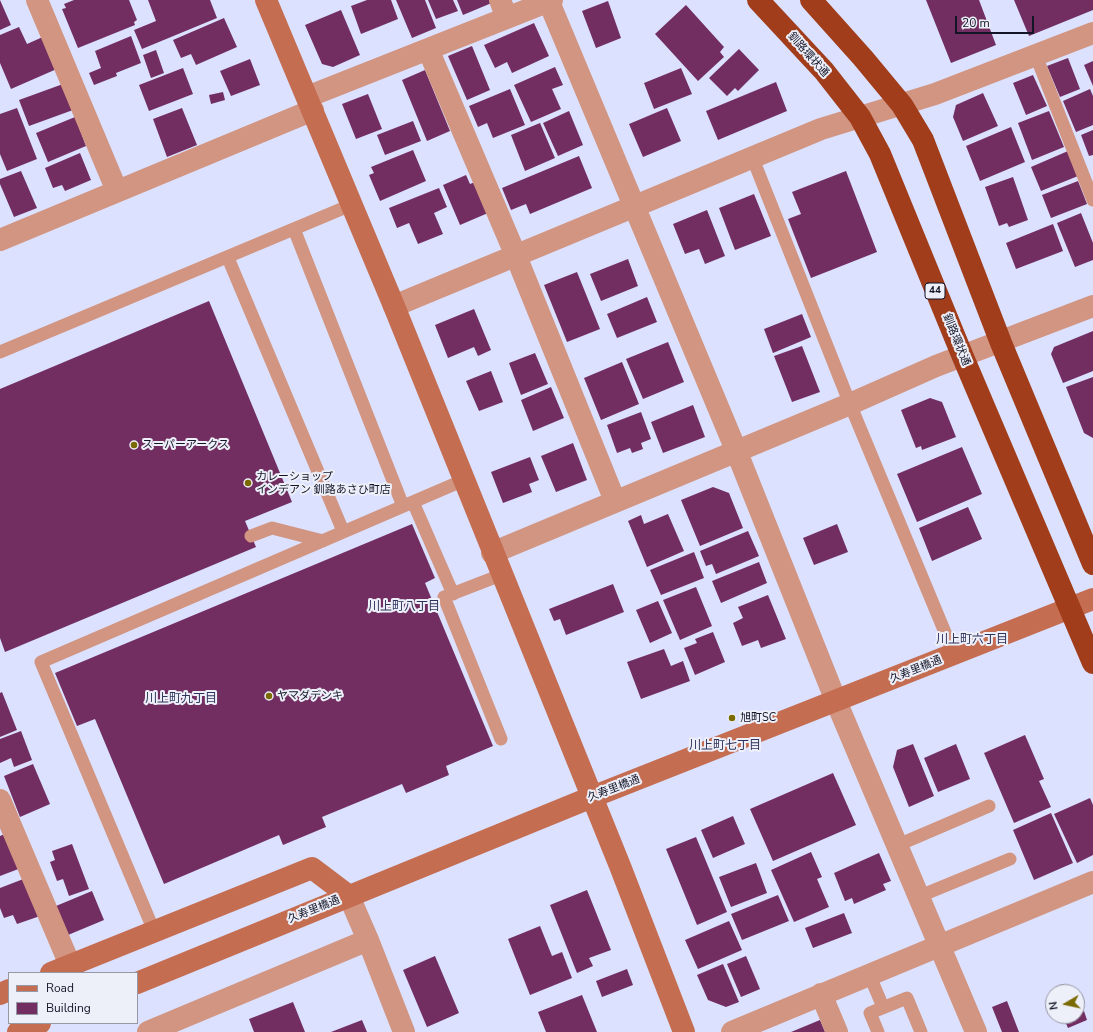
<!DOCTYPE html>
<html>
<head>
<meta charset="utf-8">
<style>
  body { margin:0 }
  #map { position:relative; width:1093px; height:1032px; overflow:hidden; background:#dbe1ff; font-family:"Nunito Sans",sans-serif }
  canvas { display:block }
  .legend { position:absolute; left:8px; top:972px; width:130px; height:52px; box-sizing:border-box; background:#edeff9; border:1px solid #9698a5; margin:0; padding:5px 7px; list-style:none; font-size:12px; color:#131526 }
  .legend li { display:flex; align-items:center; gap:8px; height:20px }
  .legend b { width:20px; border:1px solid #9698a5 }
  .north { position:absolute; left:1045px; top:984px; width:40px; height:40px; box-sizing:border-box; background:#edeff9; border:1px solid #9698a5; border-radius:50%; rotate:261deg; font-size:11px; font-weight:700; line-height:16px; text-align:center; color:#131526 }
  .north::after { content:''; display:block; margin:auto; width:14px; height:18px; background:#7b6a02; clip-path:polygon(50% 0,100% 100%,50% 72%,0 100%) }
  .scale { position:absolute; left:955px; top:16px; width:79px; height:18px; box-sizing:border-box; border:2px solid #131526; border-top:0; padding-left:5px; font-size:12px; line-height:14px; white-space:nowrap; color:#131526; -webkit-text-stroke:3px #edeff9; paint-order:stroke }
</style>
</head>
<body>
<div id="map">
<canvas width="1093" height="1032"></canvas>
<ul class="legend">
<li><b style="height:5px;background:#c56d51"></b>Road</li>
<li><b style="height:11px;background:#722e61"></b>Building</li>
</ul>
<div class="north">N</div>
<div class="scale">20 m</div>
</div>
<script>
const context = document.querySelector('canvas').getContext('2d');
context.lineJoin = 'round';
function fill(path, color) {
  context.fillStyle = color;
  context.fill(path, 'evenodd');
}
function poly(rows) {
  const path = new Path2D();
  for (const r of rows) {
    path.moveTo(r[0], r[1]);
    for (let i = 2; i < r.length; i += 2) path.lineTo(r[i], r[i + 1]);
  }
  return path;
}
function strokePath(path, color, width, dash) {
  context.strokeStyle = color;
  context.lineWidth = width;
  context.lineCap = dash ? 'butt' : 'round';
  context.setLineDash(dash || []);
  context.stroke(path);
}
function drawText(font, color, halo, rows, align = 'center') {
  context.font = font + ' "Nunito Sans","Noto Sans JP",sans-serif';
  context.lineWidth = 4;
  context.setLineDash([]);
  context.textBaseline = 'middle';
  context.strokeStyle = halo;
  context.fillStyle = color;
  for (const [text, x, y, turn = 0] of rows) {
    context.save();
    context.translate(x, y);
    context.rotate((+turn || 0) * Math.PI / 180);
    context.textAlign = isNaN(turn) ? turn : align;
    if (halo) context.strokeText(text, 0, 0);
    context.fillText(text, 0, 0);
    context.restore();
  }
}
const building = poly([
  [0,0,11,25,0,30],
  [74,0,129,0,137,20,134,22,135,25,78,48,62,9,66,8,64,4],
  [148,0,210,0,217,18,142,49,134,30,156,21],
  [367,0,391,0,398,19,361,34,351,6],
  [396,0,425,0,436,28,412,38],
  [428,0,453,0,458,11,436,19],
  [457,0,493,0,494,2,463,15],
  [926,0,979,0,996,45,951,63],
  [1014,0,1093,0,1093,10,1029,36],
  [608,1,621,38,596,48,582,11],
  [686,5,724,47,720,52,724,57,698,81,655,34],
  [341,10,360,55,333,67,322,64,305,25],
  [224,18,237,47,196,65,191,54,181,58,173,40],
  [534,23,549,56,512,73,507,62,495,68,484,45],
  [19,27,27,44,45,36,59,68,11,89,0,63,0,35],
  [131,36,141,63,116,73,117,76,94,85,89,73,101,68,95,51],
  [472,46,490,90,467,100,448,56],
  [739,49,759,70,738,91,735,88,727,96,709,78],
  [156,50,164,73,151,78,143,55],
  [1068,58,1080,89,1060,97,1047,66],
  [250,59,260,85,231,96,220,71],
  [1093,61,1093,86,1084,65],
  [555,67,563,85,552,89,561,109,531,122,514,85],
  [183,68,193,94,149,111,139,85],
  [681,68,692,94,654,109,644,83],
  [425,70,450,131,427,141,402,80],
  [1033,75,1047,106,1026,115,1013,83],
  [776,82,787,111,718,140,706,111],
  [63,84,73,110,29,126,19,100],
  [510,89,525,125,493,138,487,123,478,127,469,106],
  [1090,89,1093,96,1093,125,1076,132,1063,101],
  [223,92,225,100,211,104,209,95],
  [983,93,998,126,963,141,953,117,956,105],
  [368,94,382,129,356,139,342,104],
  [17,108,37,159,7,171,0,154,0,114],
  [182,108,197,145,167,157,153,119],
  [667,108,681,141,643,157,629,124],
  [569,111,583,145,558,156,543,123],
  [1049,111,1064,147,1032,160,1018,123],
  [75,117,86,146,48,162,36,133],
  [413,121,421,141,385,155,377,135],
  [540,123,555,158,525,171,511,135],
  [1011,127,1025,162,980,181,966,146],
  [1093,130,1093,155,1089,156,1081,135],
  [413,150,426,181,380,201,369,175,374,173,371,167],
  [1068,151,1078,176,1041,191,1031,167],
  [80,153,91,180,65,191,62,185,53,188,45,168],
  [579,156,592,188,530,214,526,204,511,210,502,188],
  [21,171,37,208,14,217,0,184,0,179],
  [846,171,877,252,811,278,788,219,801,214,792,192],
  [466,175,470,184,475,182,488,213,460,225,443,185],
  [1013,177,1028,220,1009,227,1007,223,999,226,985,187],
  [1078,181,1087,204,1051,218,1042,195],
  [439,188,447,207,434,213,443,234,418,244,409,223,397,228,389,208],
  [754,194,771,236,735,250,719,208],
  [707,210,725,256,705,264,699,249,685,254,673,224],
  [1081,213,1093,243,1093,260,1075,267,1057,223],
  [1053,224,1063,251,1016,269,1006,243],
  [628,259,638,286,601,301,590,274],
  [577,272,600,329,567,342,544,285],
  [647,297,657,322,617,338,607,314],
  [209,301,292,502,245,521,256,547,5,652,0,638,0,389],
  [474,309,491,350,478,356,474,347,448,358,435,325],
  [802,314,811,337,773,353,764,329],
  [1093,331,1093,371,1063,383,1051,354,1054,347],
  [668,342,684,382,643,399,626,359],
  [802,346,820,392,792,402,774,356],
  [535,353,548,384,521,395,509,363],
  [622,362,639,404,601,420,584,378],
  [491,371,503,402,479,411,466,381],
  [1093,377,1093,438,1084,433,1066,387],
  [551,387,564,418,533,431,521,400],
  [930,398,942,402,956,437,922,450,921,446,916,448,901,410],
  [693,405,705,437,663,453,651,422],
  [641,412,651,439,641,443,643,449,632,453,630,448,617,453,607,425],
  [573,443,587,480,556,492,541,456],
  [962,447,982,494,917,522,897,474],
  [530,457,539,480,529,484,532,492,503,503,491,472],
  [713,487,729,493,743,528,700,546,681,500],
  [968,507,982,539,932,561,919,528],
  [668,514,684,551,647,567,628,521,641,515,644,524],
  [412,524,435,578,425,583,493,746,446,766,449,775,406,793,402,784,322,817,326,827,283,845,279,835,164,884,95,719,77,726,55,673],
  [837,524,848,552,814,565,803,538],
  [748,531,759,556,716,574,712,564,706,566,700,551],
  [694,552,704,578,661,595,650,570],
  [759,562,767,583,721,603,712,581],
  [613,584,624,612,566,635,560,619,554,621,549,609],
  [696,587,712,626,680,640,663,600],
  [768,595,786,639,761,648,758,640,742,646,733,623,743,618,738,607],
  [658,601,672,633,650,643,636,610],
  [713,632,725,662,695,675,684,648,697,643,695,639],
  [664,649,671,666,683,661,690,681,641,699,627,662],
  [2,692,17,730,0,737,0,693],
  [21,731,32,760,14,767,11,758,0,763,0,739],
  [1025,735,1044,779,1039,781,1051,807,1014,823,984,753],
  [913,744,934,796,909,807,893,767,897,750],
  [956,744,970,779,938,792,924,758],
  [33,764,50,804,20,817,4,776],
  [833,773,856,825,773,861,750,809],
  [1090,798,1093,805,1093,855,1077,863,1054,814],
  [1051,813,1073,863,1034,880,1013,830],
  [733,816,745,844,713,858,701,830],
  [7,833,21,868,0,876,0,836],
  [696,837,727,912,697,925,666,849],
  [72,844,89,889,69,896,63,879,57,881,50,862,55,860,52,851],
  [811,852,822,877,817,879,829,907,794,922,771,870],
  [879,853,891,881,883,884,886,890,854,904,852,898,845,901,834,873],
  [756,863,767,893,731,907,719,877],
  [26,878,40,916,17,924,13,915,4,918,0,908,0,888],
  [587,890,611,950,589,958,593,966,577,973,550,905],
  [92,891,104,920,68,935,56,906],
  [778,895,789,921,742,940,731,914],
  [844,913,852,933,813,948,805,928],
  [729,921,742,950,698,969,685,940],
  [540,926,552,956,562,952,572,978,530,995,508,939],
  [435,956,459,1013,427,1027,403,970],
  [746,956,760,989,741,997,727,964],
  [723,964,739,1002,726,1007,708,1000,697,975],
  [627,969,633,985,602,997,596,981],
  [582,995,597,1032,546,1032,538,1012],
  [1078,996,1082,1007,1077,1009,1077,997],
  [1007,1001,1019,1032,1002,1032,992,1007],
  [293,1002,305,1032,254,1032,249,1019],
  [1084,1011,1087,1020,1068,1028,1064,1019,1077,1016,1077,1014],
  [362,1020,367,1032,331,1032],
  [820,1020,825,1032,791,1032]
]);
const lane = poly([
  [1036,56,1093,200],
  [753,159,850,404,954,654],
  [294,229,403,506],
  [228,258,343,531],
  [0,352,351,205],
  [413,502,453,594],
  [251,536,272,528,323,541],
  [501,739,444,597,501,575],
  [898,845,989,806],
  [920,896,1010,859],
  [154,931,41,662,464,480],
  [869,974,883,1007],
  [878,1032,870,1013,907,998,921,1032]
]);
const street = poly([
  [37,0,117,191],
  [500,0,507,18],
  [549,2,736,450,836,701,976,1032],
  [428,49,516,256,615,501],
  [307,97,552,0],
  [0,240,313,110],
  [394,306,821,129,935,94,1093,33],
  [492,553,850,404,936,366,1093,306],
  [0,800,70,965],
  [349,896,368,940,404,1032],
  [821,994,837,1032],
  [148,1032,368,940],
  [732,1032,1093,882]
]);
const secondary = poly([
  [266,0,394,306,620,866,684,1032],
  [51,973,312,868,349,896],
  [137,983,592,797,1093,599],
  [0,994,9,990],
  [18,1032,40,1023]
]);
const highway = poly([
  [758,0,824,71,860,117,880,154,963,357,1093,663],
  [811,0,863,58,902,105,923,140,1001,343,1093,564]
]);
const markers = [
  [134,445,4,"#7b6a02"],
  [248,483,4,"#7b6a02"],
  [269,696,4,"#7b6a02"],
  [732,718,4,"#7b6a02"]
];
const shields = [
  [935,291,20]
];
const shieldNames = [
  ["44",935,291]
];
const streetNames = [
  ["釧路環状通",808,55,48],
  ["釧路環状通",956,340,68],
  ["久寿里橋通",916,670,-22],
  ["久寿里橋通",614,789,-21],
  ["久寿里橋通",314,910,-22]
];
const poiNames = [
  ["スーパーアークス",142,445],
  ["カレーショップ",256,477],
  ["インデアン 釧路あさひ町店",256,490],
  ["ヤマダデンキ",277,696],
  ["旭町SC",740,718]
];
const neighbourhoodNames = [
  ["川上町八丁目",404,607],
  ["川上町六丁目",972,640],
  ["川上町九丁目",181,699],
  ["川上町七丁目",725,746]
];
fill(building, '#722e61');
strokePath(lane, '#d29582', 13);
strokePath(street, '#d29582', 22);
strokePath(secondary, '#c56d51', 22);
strokePath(highway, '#a13d1b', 22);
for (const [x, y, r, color] of markers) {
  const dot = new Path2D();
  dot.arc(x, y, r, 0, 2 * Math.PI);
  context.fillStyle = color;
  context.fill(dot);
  strokePath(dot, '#edeff9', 1.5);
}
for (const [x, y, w] of shields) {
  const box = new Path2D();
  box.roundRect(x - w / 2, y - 8, w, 16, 3);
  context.fillStyle = '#edeff9';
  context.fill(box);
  strokePath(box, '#131526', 1);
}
drawText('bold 10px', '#131526', null, shieldNames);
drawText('11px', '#131526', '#edeff9', streetNames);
drawText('11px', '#131526', '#edeff9', poiNames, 'left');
drawText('12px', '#30335b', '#edeff9', neighbourhoodNames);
</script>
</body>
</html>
